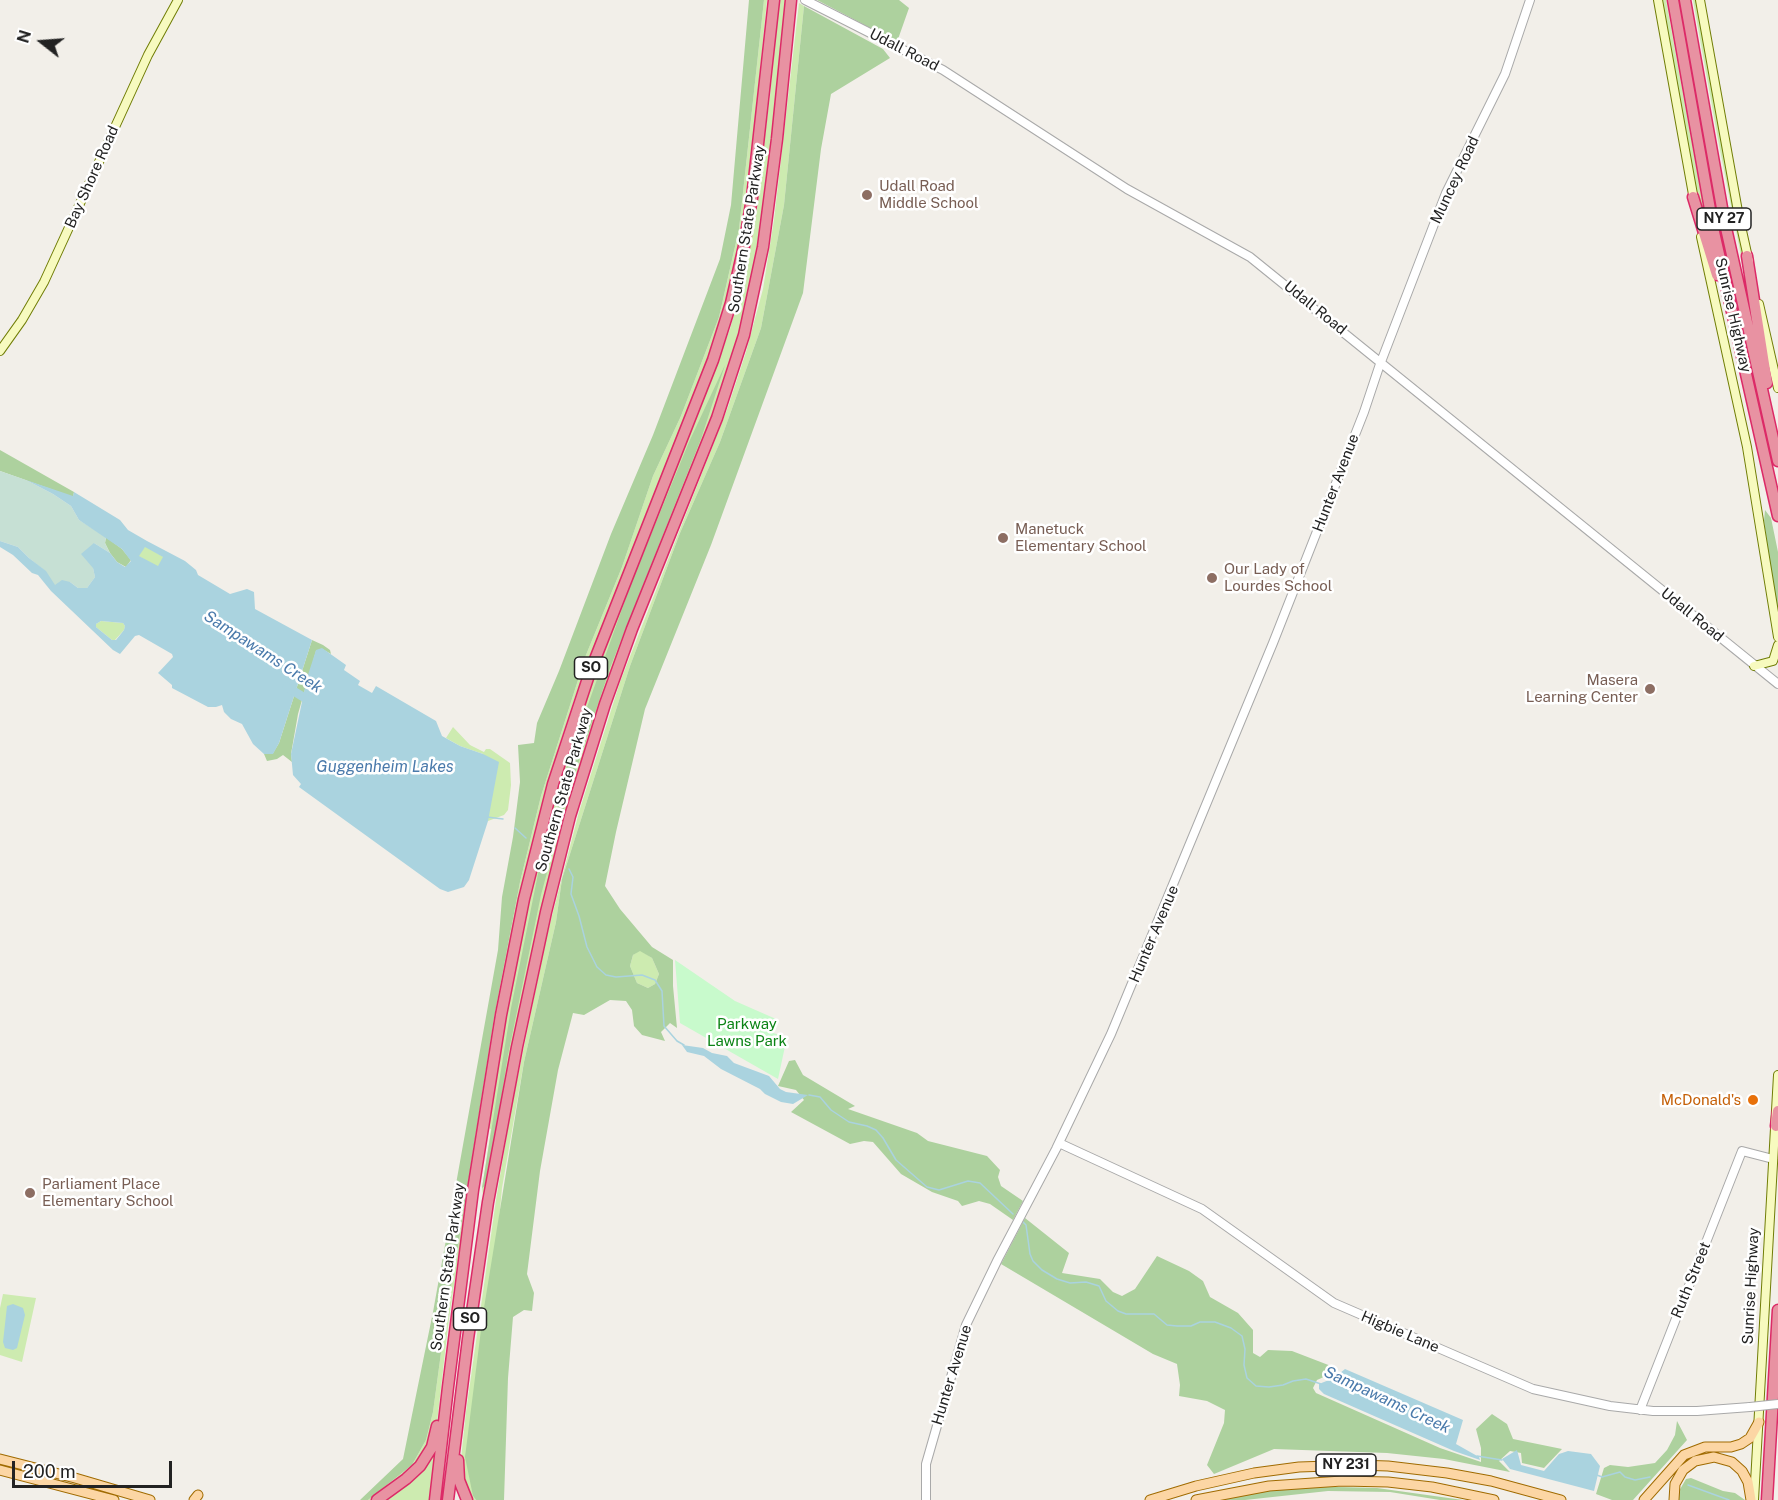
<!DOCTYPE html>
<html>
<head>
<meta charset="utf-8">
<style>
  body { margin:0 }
  #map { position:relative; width:1778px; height:1500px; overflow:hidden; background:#f2efe9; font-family:"Public Sans",sans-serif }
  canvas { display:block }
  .north { position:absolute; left:12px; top:12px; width:60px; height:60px; -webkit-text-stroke:4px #fff; paint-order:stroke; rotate:287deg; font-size:16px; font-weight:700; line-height:24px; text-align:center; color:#222 }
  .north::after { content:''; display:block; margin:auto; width:21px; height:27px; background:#222; clip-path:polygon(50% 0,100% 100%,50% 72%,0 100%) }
  .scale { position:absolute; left:12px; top:1461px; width:160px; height:27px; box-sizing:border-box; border:3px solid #222; border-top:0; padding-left:8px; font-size:18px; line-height:21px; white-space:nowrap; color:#222; -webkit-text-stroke:4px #fff; paint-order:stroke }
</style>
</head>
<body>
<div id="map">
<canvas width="1778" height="1500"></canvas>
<div class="north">N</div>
<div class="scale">200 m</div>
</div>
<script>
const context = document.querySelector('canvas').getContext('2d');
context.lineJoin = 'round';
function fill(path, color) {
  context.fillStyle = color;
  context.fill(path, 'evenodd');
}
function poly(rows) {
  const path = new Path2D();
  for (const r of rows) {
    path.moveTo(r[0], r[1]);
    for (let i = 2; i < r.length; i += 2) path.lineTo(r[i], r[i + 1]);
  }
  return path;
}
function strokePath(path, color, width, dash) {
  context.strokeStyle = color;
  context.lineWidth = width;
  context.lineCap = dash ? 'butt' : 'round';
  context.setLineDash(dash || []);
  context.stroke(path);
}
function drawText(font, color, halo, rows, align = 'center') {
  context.font = font + ' "Public Sans",sans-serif';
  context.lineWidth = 5;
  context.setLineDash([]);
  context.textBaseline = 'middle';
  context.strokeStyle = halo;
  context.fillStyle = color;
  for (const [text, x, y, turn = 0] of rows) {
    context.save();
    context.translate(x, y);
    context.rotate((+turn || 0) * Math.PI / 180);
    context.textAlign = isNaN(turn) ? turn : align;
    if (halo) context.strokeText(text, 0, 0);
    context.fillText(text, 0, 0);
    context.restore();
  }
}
const grass = poly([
  [764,0,767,0,756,109,742,237,734,277,709,359,647,511,575,697,558,749,522,882,479,1122,449,1318,436,1431,419,1462,374,1500,368,1500,412,1465,426,1440,433,1412,443,1338,443,1318,453,1278,494,1018,520,882,541,796,586,655,622,567,653,476,681,416,719,317,739,229],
  [779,0,787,0,767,190,759,247,741,330,712,420,600,703,498,1122,483,1196,482,1188,491,1129,488,1128,508,1005,534,879,560,779,597,666,714,371,730,329,741,289,750,246,758,190,770,96],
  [1662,0,1666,0,1707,227,1696,190],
  [1693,0,1697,0,1749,278,1750,301,1719,145],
  [799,3,804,6,784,205,761,328,720,442,680,533,630,666,562,879,556,922,524,1062,502,1188,473,1496,476,1500,471,1500,465,1487,461,1459,466,1412,496,1200,511,1110,546,939,579,812,620,682,728,407,746,352,763,289,774,220],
  [145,546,164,557,158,567,138,556],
  [101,621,123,623,125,626,124,630,115,640,112,640,96,627,96,624],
  [453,727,470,745,484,752,486,749,490,749,510,763,511,785,508,810,504,815,488,821,483,754,460,746,446,738],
  [640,950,652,958,659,974,655,984,648,988,637,983,630,966,633,955],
  [3,1294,36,1298,22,1362,0,1355,0,1308],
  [436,1451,431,1500,382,1500]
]);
const forest = poly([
  [749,0,764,0,739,229,719,317,681,416,653,476,622,567,586,655,541,796,520,882,494,1018,453,1278,443,1318,443,1338,433,1412,426,1440,412,1465,368,1500,360,1500,403,1459,433,1312,498,950,502,897,513,837,520,782,518,745,534,743,537,723,559,671,611,534,653,435,720,259,731,205],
  [817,0,899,0,909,8,897,42],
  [804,6,883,49,890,58,831,94,821,149,803,293,711,545,645,709,616,832,605,886,620,909,652,947,673,960,673,986,677,1028,670,1023,661,1032,665,1041,642,1035,634,1026,632,1010,626,1001,610,1000,584,1015,573,1013,558,1070,540,1171,527,1274,534,1293,532,1311,524,1310,513,1317,508,1378,504,1500,476,1500,473,1496,465,1457,483,1314,524,1062,556,922,562,879,630,666,680,533,720,442,761,328,784,205],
  [640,951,652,958,659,974,655,984,648,988,637,983,630,966,633,955],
  [725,365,701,439,610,668,570,788,562,787,566,769,580,727,632,581,689,442],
  [0,450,74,492,73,497,0,471],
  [1765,510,1771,518,1778,552,1778,621,1764,521],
  [106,537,122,549,131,560,126,567,117,562,110,553,105,543],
  [312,640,323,645,330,650,331,654,322,649,316,651,298,714,291,754,292,762,283,755,277,759,267,761,264,754,273,753,279,743],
  [565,796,566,798,564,809,541,895,508,1055,496,1132,485,1186,482,1188,511,1008,540,864,560,797],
  [795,1060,803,1075,855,1106,848,1109,917,1133,928,1141,987,1156,1000,1170,998,1177,1001,1186,1023,1201,1013,1220,990,1204,979,1201,962,1206,958,1201,932,1192,901,1174,873,1142,864,1141,850,1144,791,1112,804,1100,796,1090,778,1086,789,1061],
  [1025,1218,1069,1253,1062,1273,1100,1279,1113,1292,1122,1296,1135,1289,1157,1256,1189,1271,1203,1281,1210,1297,1238,1313,1253,1330,1253,1353,1260,1357,1268,1350,1292,1351,1331,1366,1326,1376,1317,1380,1313,1388,1316,1393,1440,1448,1481,1462,1481,1448,1476,1429,1492,1414,1507,1424,1513,1439,1562,1449,1544,1468,1522,1463,1521,1453,1510,1451,1499,1461,1510,1472,1444,1459,1387,1453,1274,1449,1214,1474,1207,1465,1224,1423,1225,1410,1207,1401,1179,1396,1180,1385,1177,1364,1153,1354,1001,1264],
  [1677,1421,1687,1440,1633,1500,1612,1500,1596,1494,1604,1468,1610,1465,1628,1467,1655,1463,1667,1450,1675,1435],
  [1691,1478,1723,1491,1735,1493,1745,1500,1679,1500,1679,1491,1686,1479],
  [1297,1486,1377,1488,1463,1500,1440,1500,1390,1492,1328,1491,1245,1500,1217,1500]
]);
const wetland = poly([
  [0,471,26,480,53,494,71,506,79,520,106,537,105,543,110,553,94,543,93,568,95,577,87,588,78,588,70,582,55,586,50,581,45,571,29,558,18,547,0,541]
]);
const park = poly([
  [675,960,735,1001,776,1019,773,1033,787,1037,778,1079,680,1023]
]);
const water = poly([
  [26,480,73,496,74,492,120,520,128,530,147,541,185,561,196,570,198,575,230,594,247,589,254,592,255,609,312,640,279,743,273,754,264,754,253,744,242,724,231,719,224,712,222,705,216,707,208,707,172,688,172,685,158,673,173,657,172,654,139,635,135,636,120,654,113,650,51,591,38,575,32,573,13,555,0,547,0,541,18,547,29,558,46,571,55,585,62,580,70,582,78,588,87,588,95,577,93,568,81,554,94,543,110,553,117,562,125,567,131,561,122,549,79,520,71,506,53,494],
  [145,547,163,557,158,566,139,556],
  [101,621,123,623,125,626,124,630,116,640,112,640,96,627,96,624],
  [322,648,346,665,344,670,360,681,358,685,372,693,376,686,436,721,442,736,460,746,483,754,499,762,488,821,469,880,464,887,448,892,440,889,299,787,301,784,293,775,291,754,307,678,316,650],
  [682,1045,703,1048,712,1053,727,1056,734,1063,769,1076,780,1089,786,1092,808,1095,793,1104,781,1102,765,1094,760,1089,721,1069,704,1056,687,1052],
  [13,1304,23,1308,25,1315,17,1348,13,1350,5,1348,3,1342,7,1306],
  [1345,1369,1463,1420,1456,1444,1479,1457,1480,1460,1454,1451,1324,1394,1319,1389,1319,1384,1334,1378],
  [1517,1450,1521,1465,1544,1471,1559,1454,1568,1451,1591,1454,1600,1466,1594,1491,1510,1469,1502,1459]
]);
const stream = poly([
  [487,817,503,819],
  [515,828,526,838],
  [569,869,573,877,571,894,579,916,587,947,597,967,606,975,616,977,642,975,655,980,662,991,664,1026,677,1041,684,1045],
  [809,1095,820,1097,831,1110,849,1122,867,1126,876,1130,883,1138,896,1160,927,1187,939,1190,968,1181,980,1183,1013,1214],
  [1023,1222,1026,1225,1030,1254,1033,1261,1042,1270,1057,1279,1070,1283,1086,1282,1099,1286,1106,1301,1118,1311,1126,1314,1154,1314,1167,1325,1177,1326,1191,1326,1200,1322,1215,1322,1231,1328,1242,1336,1245,1349,1244,1365,1247,1378,1256,1386,1269,1387,1283,1385,1293,1381,1306,1379,1321,1384],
  [1477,1456,1502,1460],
  [1597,1475,1602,1477,1620,1472,1625,1477,1635,1480,1650,1477],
  [1688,1485,1729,1500]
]);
const river = poly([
  [287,687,313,703]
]);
const tertiary = poly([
  [805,0,943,70,1127,189,1250,257,1778,684],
  [1059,1143,1202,1209,1334,1303,1533,1389,1610,1406,1653,1411,1697,1411,1750,1407],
  [1640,1410,1742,1151,1773,1159],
  [926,1500,926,1464,966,1325,998,1259,1056,1149,1111,1034,1273,643,1364,412,1379,367,1446,193,1505,74,1530,0]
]);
const secondary = poly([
  [1658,0,1694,200],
  [1700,0,1739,217,1749,262],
  [1701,237,1747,447,1778,637],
  [1759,304,1778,388],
  [0,351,22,320,44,282,148,55,178,0],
  [1754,666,1773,661,1778,645],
  [1754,1500,1778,1075]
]);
const primary = poly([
  [0,1459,75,1478,150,1500],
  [0,1470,114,1500],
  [194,1500,198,1495],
  [1150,1500,1196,1486,1254,1473,1299,1467,1358,1465,1388,1466,1447,1473,1491,1481,1561,1500],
  [1196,1500,1269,1486,1342,1481,1388,1482,1432,1487,1494,1500],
  [1644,1500,1684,1455,1705,1447,1731,1447,1741,1444,1750,1438,1759,1422],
  [1674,1500,1675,1484,1683,1470,1695,1461,1714,1457,1732,1462,1742,1471,1748,1482,1751,1500]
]);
const motorway = poly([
  [1673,0,1714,232,1778,516],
  [1685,0,1724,219,1778,461],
  [1693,197,1717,275],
  [1747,256,1767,383],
  [1776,1126,1778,1111],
  [458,1460,459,1480,467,1500],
  [377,1500,406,1479,420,1466,432,1447,437,1426],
  [435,1500,448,1387,473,1190,501,1015,524,899,553,784,590,672,713,360,731,303,744,246,752,198,774,0],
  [448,1500,468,1339,488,1202,517,1047,546,912,570,816,605,704,632,629,717,418,744,335,763,247,777,139,791,0],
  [1767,1500,1778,1310]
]);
const tertiaryBridge = poly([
  [1750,1407,1778,1404]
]);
const markers = [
  [867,195,6,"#8d6e63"],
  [1003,538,6,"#8d6e63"],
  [1212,578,6,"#8d6e63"],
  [1650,689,6,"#8d6e63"],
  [1753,1100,6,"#e8710a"],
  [30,1193,6,"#8d6e63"]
];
const shields = [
  [1724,219,54],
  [591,668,33],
  [470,1319,33],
  [1346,1465,60]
];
const shieldNames = [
  ["NY 27",1724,219],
  ["SO",591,668],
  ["SO",470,1319],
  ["NY 231",1346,1465]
];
const streetNames = [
  ["Udall Road",904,50,27],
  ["Bay Shore Road",92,177,-66],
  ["Muncey Road",1455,180,-65],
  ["Southern State Parkway",747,229,-81],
  ["Udall Road",1315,308,39],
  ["Sunrise Highway",1733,315,77],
  ["Hunter Avenue",1336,483,-69],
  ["Udall Road",1692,615,39],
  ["Southern State Parkway",564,790,-74],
  ["Hunter Avenue",1154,934,-67],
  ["Southern State Parkway",448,1267,-82],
  ["Ruth Street",1691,1280,-68],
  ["Sunrise Highway",1751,1286,-87],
  ["Higbie Lane",1400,1332,23],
  ["Hunter Avenue",952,1375,-73]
];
const educationNames = [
  ["Udall Road",879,186],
  ["Middle School",879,203],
  ["Manetuck",1015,529],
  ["Elementary School",1015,546],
  ["Our Lady of",1224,569],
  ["Lourdes School",1224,586],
  ["Masera",1638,680,"right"],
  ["Learning Center",1638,697,"right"],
  ["Parliament Place",42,1184],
  ["Elementary School",42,1201]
];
const parkNames = [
  ["Parkway",747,1024],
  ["Lawns Park",747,1041]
];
const foodNames = [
  ["McDonald's",1741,1100]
];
const waterNames = [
  ["Sampawams Creek",263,652,33],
  ["Guggenheim Lakes",385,767],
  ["Sampawams Creek",1387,1400,25]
];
fill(grass, '#cdebb0');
fill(forest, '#add19e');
fill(wetland, '#c6e0d4');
fill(park, '#c8facc');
fill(water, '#aad3df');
strokePath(stream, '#aad3df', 1.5);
strokePath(river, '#aad3df', 9);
strokePath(tertiary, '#a9a9a9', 10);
strokePath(secondary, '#707d05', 10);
strokePath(primary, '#a06b00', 11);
strokePath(motorway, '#dc2a67', 13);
strokePath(tertiary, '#fff', 8);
strokePath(secondary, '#f7fabf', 8);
strokePath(primary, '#fcd6a4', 9);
strokePath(motorway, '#e892a2', 10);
strokePath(tertiaryBridge, '#a9a9a9', 10, []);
strokePath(tertiaryBridge, '#fff', 8);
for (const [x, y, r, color] of markers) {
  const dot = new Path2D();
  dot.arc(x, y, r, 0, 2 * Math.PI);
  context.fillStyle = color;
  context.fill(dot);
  strokePath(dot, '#fff', 2);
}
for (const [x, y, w] of shields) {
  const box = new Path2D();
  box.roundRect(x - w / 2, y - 11, w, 22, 4.5);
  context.fillStyle = '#fff';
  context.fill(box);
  strokePath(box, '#222', 1.5);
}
drawText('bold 14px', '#222', null, shieldNames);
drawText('15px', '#222', '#fff', streetNames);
drawText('15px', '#785e54', '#fff', educationNames, 'left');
drawText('15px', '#0c8416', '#fff', parkNames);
drawText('15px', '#c56008', '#fff', foodNames, 'right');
drawText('italic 16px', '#4a7aab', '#fff', waterNames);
</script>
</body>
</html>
